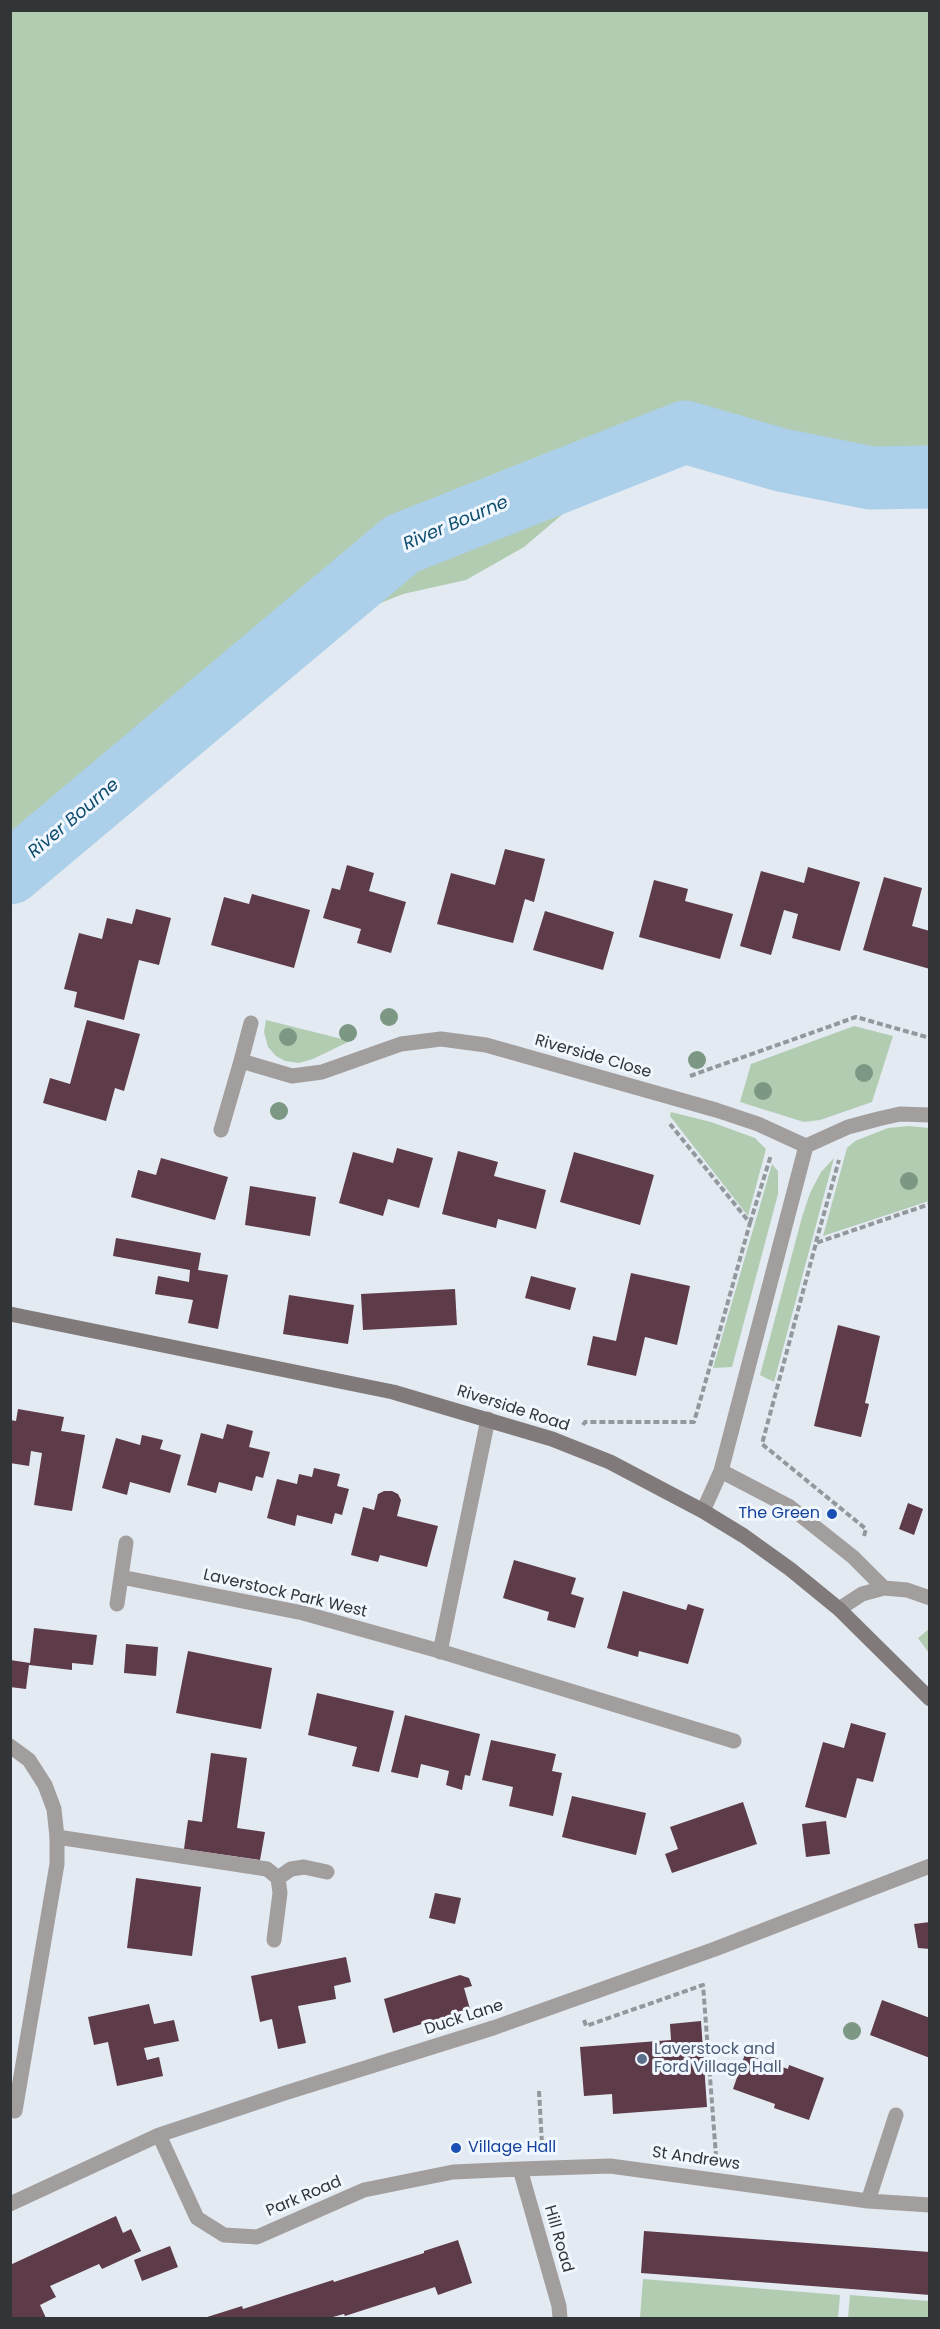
<!DOCTYPE html>
<html>
<head>
<meta charset="utf-8">
<style>
  body { margin:0 }
  #map { position:relative; width:940px; height:2329px; overflow:hidden; background:#e3eaf1; font-family:Poppins,sans-serif }
  canvas { display:block }
  .frame { position:absolute; inset:0; border:12px solid #323537; pointer-events:none }
</style>
</head>
<body>
<div id="map">
<canvas width="940" height="2329"></canvas>
<div class="frame"></div>
</div>
<script>
const context = document.querySelector('canvas').getContext('2d');
context.lineJoin = 'round';
function fill(path, color) {
  context.fillStyle = color;
  context.fill(path, 'evenodd');
}
function poly(rows) {
  const path = new Path2D();
  for (const r of rows) {
    path.moveTo(r[0], r[1]);
    for (let i = 2; i < r.length; i += 2) path.lineTo(r[i], r[i + 1]);
  }
  return path;
}
function strokePath(path, color, width, dash) {
  context.strokeStyle = color;
  context.lineWidth = width;
  context.lineCap = dash ? 'butt' : 'round';
  context.setLineDash(dash || []);
  context.stroke(path);
}
function drawText(font, color, halo, rows, align = 'center') {
  context.font = font + ' Poppins,sans-serif';
  context.lineWidth = 6;
  context.setLineDash([]);
  context.textBaseline = 'middle';
  context.strokeStyle = halo;
  context.fillStyle = color;
  for (const [text, x, y, turn = 0] of rows) {
    context.save();
    context.translate(x, y);
    context.rotate((+turn || 0) * Math.PI / 180);
    context.textAlign = isNaN(turn) ? turn : align;
    if (halo) context.strokeText(text, 0, 0);
    context.fillText(text, 0, 0);
    context.restore();
  }
}
const green = poly([
  [11,10,929,11,929,492,868,491,685,450,590,491,524,547,466,580,403,594,336,621,318,586,11,841],
  [266,1020,350,1041,313,1059,299,1063,285,1061,276,1056,268,1047,264,1032],
  [854,1026,893,1036,872,1102,820,1120,804,1122,740,1102,751,1064],
  [671,1112,711,1122,755,1138,766,1149,748,1216,670,1116],
  [909,1126,929,1128,929,1201,823,1236,847,1148,855,1141,888,1128],
  [834,1158,774,1382,760,1375,802,1217,810,1193,821,1172],
  [772,1164,778,1171,778,1194,732,1367,713,1368],
  [929,1629,929,1653,918,1638],
  [643,2279,840,2295,838,2318,640,2318],
  [850,2295,929,2301,929,2318,848,2318]
]);
const river = poly([
  [10,873,402,544,685,432,781,460,871,478,930,477]
]);
const building = poly([
  [505,849,545,859,534,902,525,899,513,943,437,924,451,873,495,885],
  [347,865,374,873,369,891,406,902,391,953,357,943,361,929,323,918,332,888,340,890],
  [808,867,860,882,840,951,792,938,798,914,784,910,771,955,740,946,761,871,804,883],
  [884,877,922,888,912,926,930,931,930,969,863,950],
  [654,880,688,889,685,901,733,914,720,959,639,937],
  [252,894,310,910,294,968,211,945,224,897,249,904],
  [136,909,171,918,159,965,139,960,124,1020,74,1007,77,992,64,989,79,933,102,939,107,918,132,924],
  [545,911,614,932,603,970,533,950],
  [87,1020,140,1034,124,1091,115,1088,106,1121,43,1103,50,1078,70,1084],
  [397,1148,433,1158,419,1208,388,1199,383,1216,339,1203,353,1152,393,1163],
  [458,1151,498,1162,494,1176,546,1190,536,1229,498,1219,496,1228,442,1214],
  [574,1152,654,1175,640,1225,560,1202],
  [161,1158,228,1177,215,1220,131,1197,138,1170,156,1175],
  [250,1186,316,1197,310,1236,245,1225],
  [116,1238,201,1253,198,1270,228,1275,218,1329,188,1323,193,1300,155,1294,158,1276,189,1282,190,1270,113,1256],
  [631,1273,690,1286,677,1345,645,1337,636,1376,587,1365,593,1336,616,1341],
  [531,1276,576,1288,570,1310,525,1298],
  [455,1289,457,1325,363,1330,361,1294],
  [289,1295,354,1305,348,1344,283,1334],
  [838,1325,880,1336,865,1403,869,1404,861,1437,814,1426],
  [18,1409,64,1417,61,1431,85,1435,72,1511,34,1505,42,1453,31,1451,29,1466,10,1463,10,1420,16,1421],
  [227,1424,253,1431,249,1447,270,1452,263,1478,256,1476,252,1491,219,1482,216,1493,187,1485,201,1433,223,1439],
  [142,1435,163,1440,160,1449,181,1455,170,1493,130,1482,127,1495,102,1488,116,1438,140,1445],
  [314,1468,340,1474,337,1486,349,1489,342,1515,335,1513,332,1524,297,1515,295,1526,267,1518,277,1479,297,1484,299,1474,312,1477],
  [384,1491,392,1491,398,1494,401,1500,397,1516,438,1526,427,1567,380,1555,378,1562,351,1555,363,1507,374,1510,378,1494],
  [908,1503,923,1509,914,1535,899,1529],
  [514,1560,576,1578,571,1594,584,1598,575,1628,547,1620,549,1612,503,1598],
  [623,1591,686,1610,688,1604,704,1609,688,1664,639,1651,638,1657,607,1648],
  [34,1628,97,1635,93,1665,72,1663,72,1670,29,1665,26,1689,10,1687,10,1660,30,1663],
  [126,1644,158,1647,156,1676,124,1673],
  [188,1651,272,1668,261,1729,176,1713],
  [317,1693,394,1711,379,1772,352,1766,357,1747,308,1735],
  [405,1715,480,1734,470,1776,465,1775,462,1790,446,1785,449,1771,421,1764,418,1778,391,1772],
  [851,1723,886,1733,873,1782,857,1778,846,1818,805,1807,823,1742,844,1748],
  [491,1740,556,1754,552,1771,562,1773,553,1816,509,1806,513,1787,482,1780],
  [211,1753,247,1758,237,1828,265,1832,260,1860,184,1849,188,1820,202,1822],
  [572,1796,646,1813,636,1855,562,1837],
  [743,1802,757,1844,672,1873,665,1854,678,1849,670,1827],
  [826,1821,830,1854,806,1857,802,1824],
  [136,1878,201,1887,192,1956,127,1948],
  [435,1893,461,1898,455,1924,429,1918],
  [930,1922,930,1949,918,1948,914,1924],
  [346,1957,351,1982,334,1986,336,1999,298,2006,306,2043,278,2049,272,2019,260,2022,251,1976],
  [460,1975,469,1978,472,1986,464,1988,470,2009,393,2033,384,1999],
  [882,2000,930,2018,930,2058,870,2035],
  [149,2004,154,2024,174,2020,179,2041,144,2048,147,2060,159,2057,163,2076,117,2086,108,2042,94,2045,88,2017],
  [701,2021,707,2107,613,2114,612,2094,584,2096,580,2047,671,2040,670,2024],
  [745,2054,788,2069,789,2065,824,2078,809,2120,774,2108,775,2104,733,2089],
  [116,2216,123,2233,131,2229,141,2251,102,2269,99,2264,50,2286,56,2297,40,2305,46,2318,13,2318,10,2314,10,2265],
  [644,2231,930,2252,930,2295,641,2273],
  [458,2240,472,2283,438,2295,435,2287,345,2316,344,2314,329,2318,204,2318,242,2306,243,2309,333,2280,334,2282,424,2253,424,2251],
  [170,2246,178,2267,142,2281,134,2260]
]);
const path = poly([
  [690,1076,856,1017,930,1038],
  [750,1223,771,1155],
  [816,1242,839,1160],
  [583,1425,585,1422,694,1422,708,1373,750,1223,670,1124],
  [864,1536,866,1529,762,1444,816,1243,930,1204],
  [584,2020,586,2026,703,1985,716,2156],
  [539,2091,542,2144]
]);
const lane = poly([
  [57,1837,267,1869,278,1878,280,1893,274,1940],
  [278,1878,291,1869,304,1867,327,1872]
]);
const street = poly([
  [241,1061,251,1023],
  [221,1130,241,1061,292,1076,322,1072,401,1044,441,1039,486,1045,716,1110,758,1124,806,1146,848,1127,878,1119,900,1114,930,1115],
  [721,1471,790,1507,853,1557,884,1588,907,1590,930,1598],
  [703,1511,721,1471,806,1146],
  [126,1543,121,1577,303,1613,436,1650,734,1741],
  [117,1604,121,1577],
  [839,1609,862,1594,884,1588],
  [440,1652,488,1419],
  [10,1746,29,1760,45,1785,54,1809,57,1837,57,1864,15,2111],
  [159,2135,197,2218,224,2235,257,2237,364,2190,453,2172,520,2169,610,2166,868,2201,930,2205],
  [520,2169,559,2306,560,2318],
  [868,2201,896,2115],
  [10,2204,159,2135,285,2093,493,2028,715,1949,930,1866]
]);
const secondary = poly([
  [10,1314,393,1392,552,1439,610,1462,703,1511,744,1536,790,1569,839,1609,930,1699]
]);
const trees = [
  [389,1017],
  [348,1033],
  [288,1037],
  [697,1060],
  [864,1073],
  [763,1091],
  [279,1111],
  [909,1181],
  [852,2031]
];
const markers = [
  [832,1514,6,"#1a4fb4"],
  [642,2059,6,"#5c6f8a"],
  [456,2148,6,"#1a4fb4"]
];
const streetNames = [
  ["Riverside Close",593,1057,16],
  ["Riverside Road",513,1409,18],
  ["Laverstock Park West",285,1594,13],
  ["Duck Lane",464,2018,-18],
  ["St Andrews",696,2159,8],
  ["Park Road",304,2197,-23],
  ["Hill Road",558,2239,74]
];
const transitNames = [
  ["The Green",820,1514],
  ["Village Hall",468,2148,"left"]
];
const serviceNames = [
  ["Laverstock and",654,2050],
  ["Ford Village Hall",654,2068]
];
const waterNames = [
  ["River Bourne",456,524,-23],
  ["River Bourne",74,819,-40]
];
fill(green, '#b2ccb2');
strokePath(river, '#acd0ea', 63);
fill(building, '#5d3b49');
strokePath(path, '#92989c', 4, [6, 3]);
strokePath(lane, '#a39e9e', 15);
strokePath(street, '#a39e9e', 15);
strokePath(secondary, '#817a7b', 15);
context.fillStyle = '#7c9884';
for (const [x, y] of trees) {
  context.beginPath();
  context.arc(x, y, 9, 0, 2 * Math.PI);
  context.fill();
}
for (const [x, y, r, color] of markers) {
  const dot = new Path2D();
  dot.arc(x, y, r, 0, 2 * Math.PI);
  context.fillStyle = color;
  context.fill(dot);
  strokePath(dot, '#f1f7ff', 2);
}
drawText('16px', '#323537', '#f1f7ff', streetNames);
drawText('16px', '#164399', '#f1f7ff', transitNames, 'right');
drawText('16px', '#4e5e75', '#f1f7ff', serviceNames, 'left');
drawText('italic 18px', '#0f4d6e', '#f1f7ff', waterNames);
</script>
</body>
</html>
